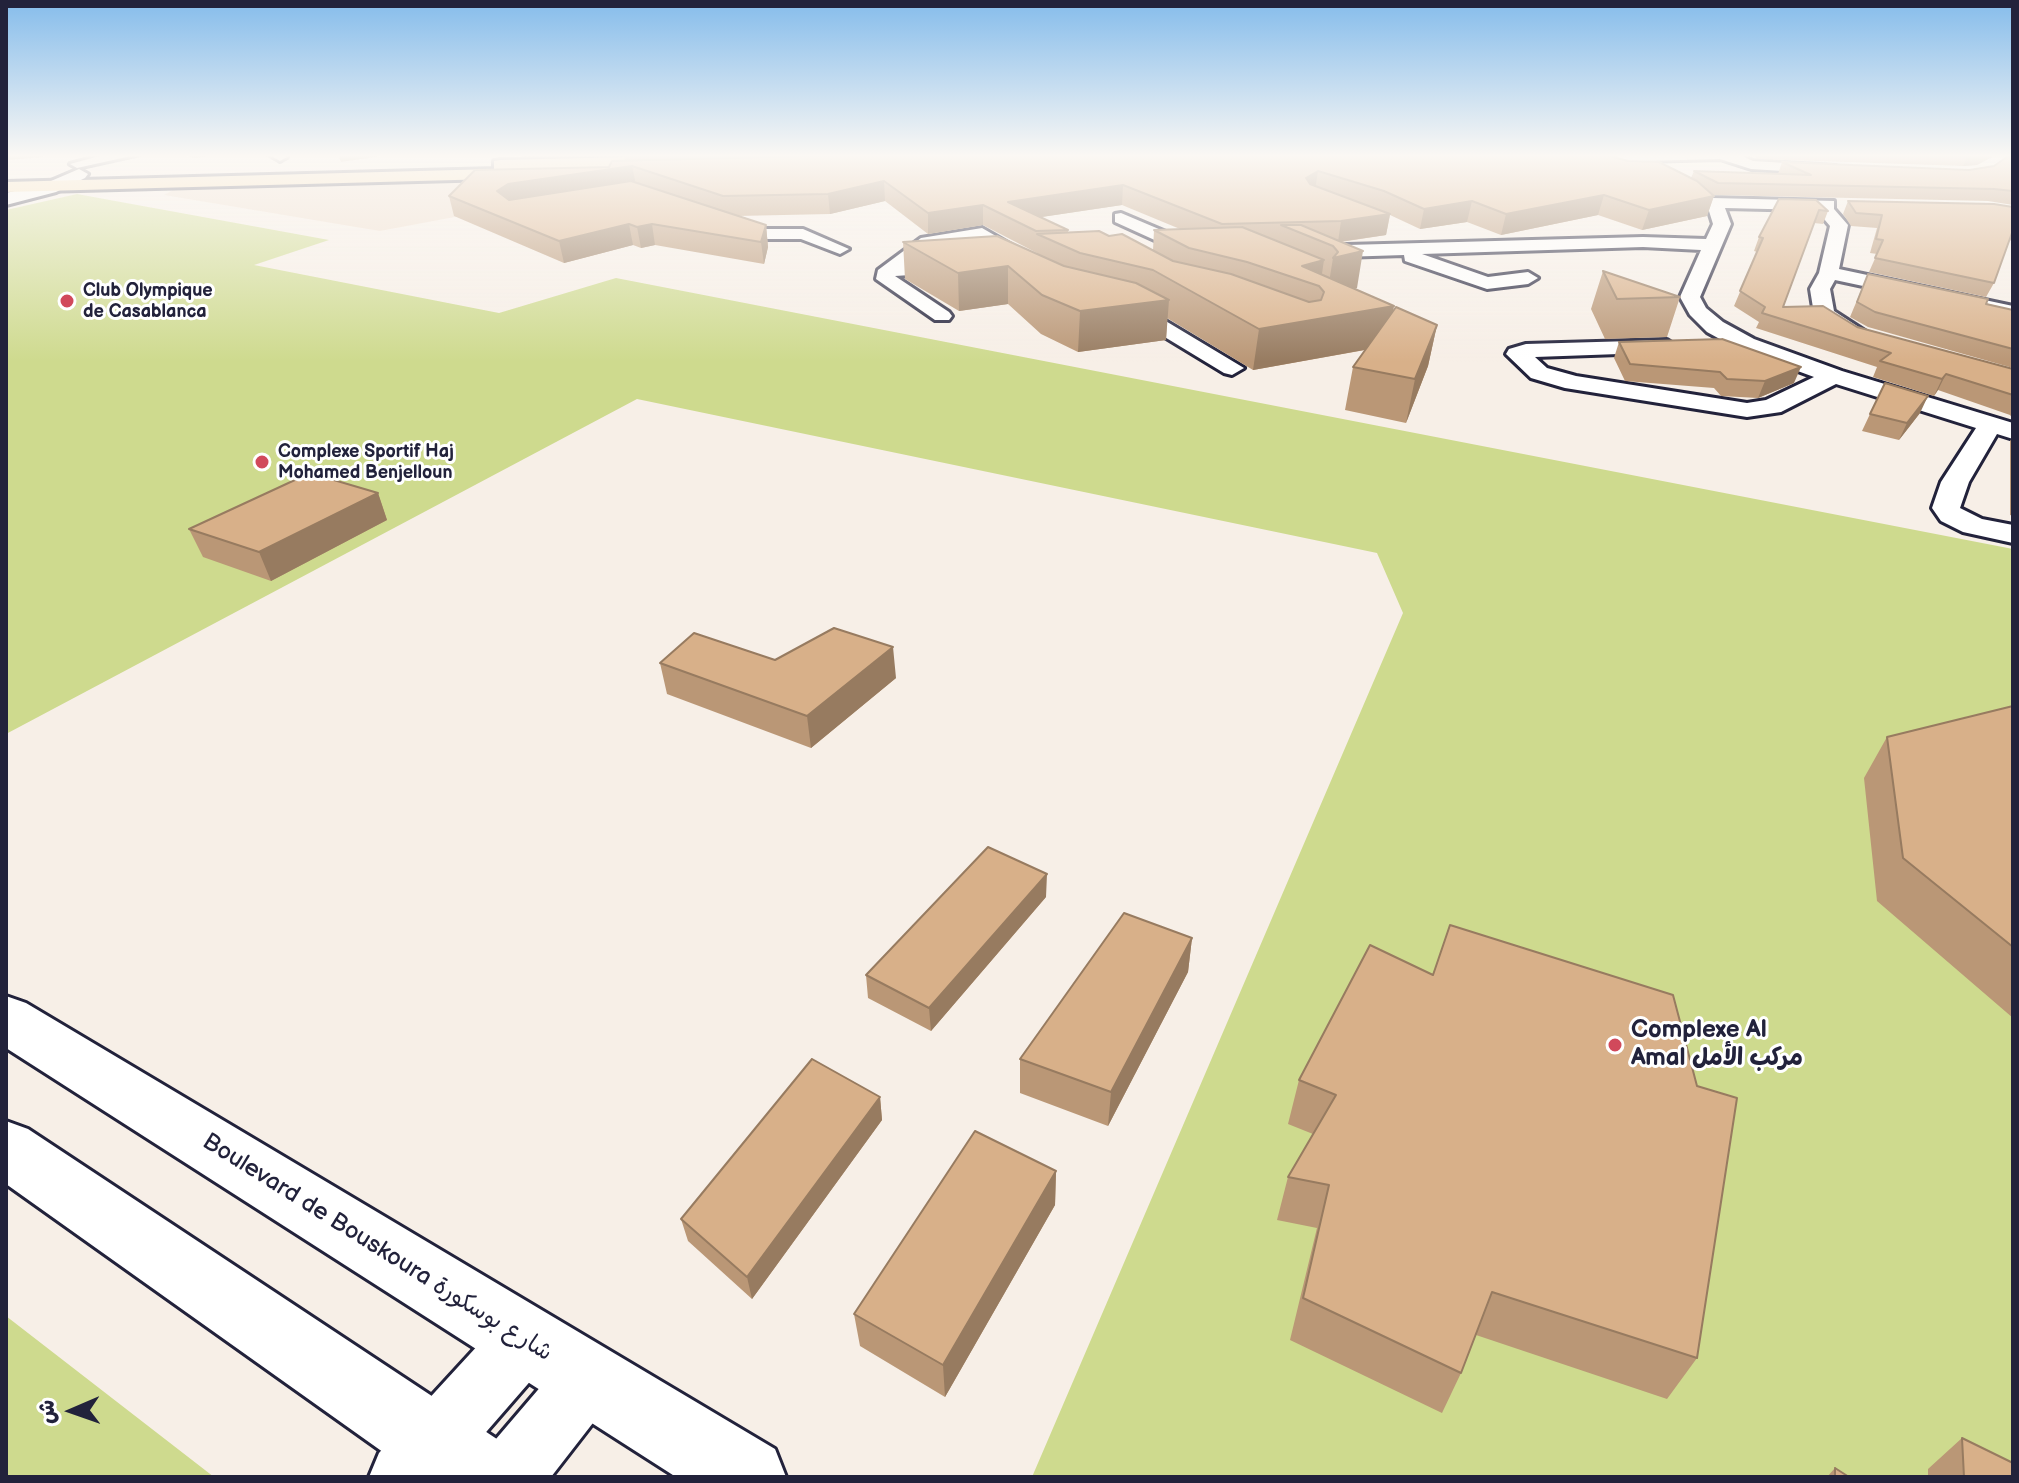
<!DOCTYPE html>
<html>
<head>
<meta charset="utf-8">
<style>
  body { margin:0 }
  #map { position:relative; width:2019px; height:1483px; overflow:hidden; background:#f7efe7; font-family:"Balsamiq Sans","Playpen Sans Arabic",sans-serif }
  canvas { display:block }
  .frame { position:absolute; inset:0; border:8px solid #22223b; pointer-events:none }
  .north { position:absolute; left:32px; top:1371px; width:80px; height:80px; -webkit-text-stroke:6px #fff; paint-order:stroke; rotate:268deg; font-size:22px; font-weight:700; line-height:32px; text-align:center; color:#22223b }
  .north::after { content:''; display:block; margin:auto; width:28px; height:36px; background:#22223b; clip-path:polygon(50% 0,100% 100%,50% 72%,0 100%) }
</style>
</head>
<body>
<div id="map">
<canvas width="2019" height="1483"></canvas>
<div class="frame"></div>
<div class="north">ش</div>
</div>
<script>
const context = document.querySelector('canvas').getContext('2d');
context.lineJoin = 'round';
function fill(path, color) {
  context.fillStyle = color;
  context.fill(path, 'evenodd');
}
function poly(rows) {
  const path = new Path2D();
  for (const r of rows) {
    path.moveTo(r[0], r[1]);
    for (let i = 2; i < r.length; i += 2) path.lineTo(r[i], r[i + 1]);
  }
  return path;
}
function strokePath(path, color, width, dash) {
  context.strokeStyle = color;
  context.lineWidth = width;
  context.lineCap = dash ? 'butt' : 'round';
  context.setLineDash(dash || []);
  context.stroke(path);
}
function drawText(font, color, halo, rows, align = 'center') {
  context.font = font + ' "Balsamiq Sans","Playpen Sans Arabic",sans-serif';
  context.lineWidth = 6;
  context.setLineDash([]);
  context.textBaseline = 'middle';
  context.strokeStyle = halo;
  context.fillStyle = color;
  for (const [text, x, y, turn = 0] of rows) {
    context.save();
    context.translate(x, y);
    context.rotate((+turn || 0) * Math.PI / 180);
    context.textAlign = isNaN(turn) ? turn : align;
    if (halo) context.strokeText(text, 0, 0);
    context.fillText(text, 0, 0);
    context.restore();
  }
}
const built = poly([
  [605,178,620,186,380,231,164,195,175,189]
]);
const green = poly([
  [77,194,329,240,254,265,499,313,616,278,2013,549,2013,1477,1032,1477,1403,613,1377,553,637,399,6,734,6,210],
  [6,1316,214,1477,6,1477]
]);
const minor = poly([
  [107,154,140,154,77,168,70,164,107,154],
  [268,154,285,154,287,157,280,161,268,154],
  [1608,154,1747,154,1744,157,1753,161,1836,166,1839,169,1831,174,1751,169,1720,159,1641,161,1713,198,1834,201,1834,209,1848,225,1839,269,2013,306,2013,318,1835,280,1830,289,1834,311,1871,335,1868,340,1852,340,1814,314,1810,289,1819,273,1830,226,1819,213,1811,210,1725,208,1731,224,1700,297,1706,308,1723,322,1754,339,1842,371,2013,423,2013,439,1997,434,1969,482,1960,508,1982,519,2013,525,2013,543,1963,532,1941,521,1932,508,1941,482,1976,428,1836,384,1781,412,1747,417,1565,388,1531,378,1506,354,1509,349,1526,344,1667,340,1678,347,1675,352,1535,357,1547,368,1576,376,1747,403,1766,400,1814,377,1738,349,1707,332,1690,315,1680,297,1701,250,1643,247,1422,254,1488,277,1528,272,1538,278,1528,284,1487,289,1405,261,1404,255,1310,258,1301,252,1310,246,1643,237,1706,239,1713,224,1709,211,1692,198,1608,154],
  [1121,213,1206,249,1208,253,1206,257,1192,257,1115,222,1115,214,1121,213],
  [719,218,756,229,803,229,849,249,840,254,801,239,755,239,713,227,710,223,719,218],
  [982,228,1041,262,1032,268,1025,266,979,239,933,246,911,263,956,260,965,266,956,272,895,276,949,312,952,316,949,320,935,320,876,279,878,270,921,238,982,228],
  [1119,302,1149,311,1244,368,1232,375,1224,373,1135,319,1112,312,1109,308,1112,304,1119,302],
  [525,1309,547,1318,556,1340,547,1362,447,1477,369,1477,379,1453,503,1318,525,1309],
  [588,1347,610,1357,620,1379,610,1401,551,1477,474,1477,484,1453,566,1357,588,1347]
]);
const tertiary = poly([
  [79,169,88,174,85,178,56,192,6,205,6,193,44,184,79,169],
  [6,996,26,1003,775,1449,786,1477,676,1477,6,1048,6,996],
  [6,1121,28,1129,512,1449,523,1477,418,1477,6,1184,6,1121]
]);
const primary = poly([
  [671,156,680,161,677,165,536,169,536,177,530,178,6,192,6,182,494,169,494,161,500,160,671,156]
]);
const wall = poly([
  [179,154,218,154,195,158],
  [624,154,1603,154,1691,178,1694,171,1778,174,1782,162,1969,170,1994,166,2013,154,2013,205,1988,201,1714,195,1707,216,1642,230,1598,215,1501,235,1467,222,1420,229,1390,215,1386,235,1341,242,1357,288,1354,289,1394,306,1392,313,1437,325,1428,366,1406,423,1345,410,1353,367,1365,350,1253,370,1167,318,1166,340,1078,352,1041,334,1008,304,959,311,905,279,903,242,1037,254,1037,253,983,225,928,234,885,201,830,214,737,216,766,225,768,247,764,264,655,245,641,248,633,245,564,263,454,216,449,196,609,167,625,160],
  [1122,205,1180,229,1154,230,1153,250,1109,236,1068,233,1068,230,1041,217],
  [1751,154,1993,154,1992,157,1977,165,1963,166,1758,159],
  [1779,199,1828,211,1823,224,1814,223,1783,307,2013,369,2013,419,2010,415,1938,390,1934,396,1873,377,1877,367,1756,328,1759,322,1734,306,1757,252,1754,251,1759,237],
  [1848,201,2013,207,2013,241,2009,240,1994,283,1986,297,1869,272,1877,254,1870,253,1877,228,1851,226,1843,214],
  [1603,271,1680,297,1667,337,1605,339,1591,309],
  [1868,274,2013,310,2013,368,1868,327,1850,317],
  [1619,342,1794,383,1758,398,1721,396,1714,388,1625,381,1614,358],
  [1920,413,1899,440,1862,431,1870,414],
  [2013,436,2013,516,2010,515,2010,441],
  [378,493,387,520,271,581,203,557,189,529],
  [775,660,896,678,811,748,667,694,660,663],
  [2013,706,2013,1018,1877,901,1864,778,1887,737],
  [1046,897,931,1031,868,998,866,975],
  [1192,938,1188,972,1108,1126,1020,1093,1020,1059],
  [1370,945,1697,1358,1667,1399,1476,1335,1461,1373,1442,1413,1290,1340,1317,1228,1277,1220,1288,1177,1313,1134,1288,1124,1299,1080],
  [880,1097,882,1120,752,1299,688,1241,681,1219],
  [1056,1171,1055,1205,945,1397,860,1346,854,1314],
  [1962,1438,2013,1477,1928,1477,1928,1469],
  [1835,1468,1849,1477,1827,1477]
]);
const shadedWall = poly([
  [6,154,44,154,43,157,6,160],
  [194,154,218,154,195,158],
  [338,154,394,154,341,162],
  [1968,154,1993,154,1992,157,1977,165,1963,166],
  [632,166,636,185,513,204,497,191,508,184],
  [1318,171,1315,190,1306,178],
  [884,181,885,201,830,214,828,194],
  [1123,185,1122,205,1015,221,1008,202],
  [1604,195,1598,215,1501,235,1506,214],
  [1714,196,1707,216,1642,230,1649,210],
  [1472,201,1467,222,1420,229,1424,209],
  [983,205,983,225,928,234,928,213],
  [1390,214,1386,235,1338,242,1341,221],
  [629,224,633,245,564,263,559,241],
  [652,224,655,245,641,248,637,227],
  [766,225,768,247,764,264,761,242],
  [1363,251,1357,288,1327,295,1333,258],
  [1324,260,1320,287,1302,266],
  [1008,266,1008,304,959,311,958,273],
  [1169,300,1166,340,1078,352,1080,311],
  [1394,306,1386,346,1253,370,1259,329],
  [1437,325,1428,366,1406,423,1415,379],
  [1801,367,1794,383,1758,398,1765,381],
  [1946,374,1938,390,1934,396,1942,379],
  [1928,396,1920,413,1899,440,1907,423],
  [378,493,387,520,271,581,259,552],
  [893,647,896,678,811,748,807,716],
  [1047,874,1046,897,931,1031,929,1008],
  [1192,938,1188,972,1108,1126,1111,1092],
  [880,1097,882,1120,752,1299,747,1277],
  [1056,1171,1055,1205,945,1397,943,1365]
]);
const building = poly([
  [885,154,1603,154,1628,161,1659,162,1697,181,1714,196,1649,210,1604,195,1506,214,1472,201,1424,209,1384,191,1318,171,1306,178,1310,184,1390,214,1341,221,1222,224,1123,185,1008,202,1068,230,1036,231,983,205,928,213,884,181,828,194,723,196,632,166,508,184,497,191,509,200,631,181,766,225,761,242,652,224,637,227,629,224,559,241,449,196,475,170,609,167,612,161,885,154],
  [2011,154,2013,154,2013,191,1994,189,1718,183,1694,171,1811,175,1782,162,1969,170,1994,166,2011,154],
  [1779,199,1816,200,1828,211,1819,210,1783,307,1823,306,1857,327,2013,369,2013,395,1946,374,1942,379,1880,361,1891,353,1762,313,1765,307,1740,291,1763,238,1759,237,1779,199],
  [1848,201,1994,204,2013,207,2013,230,1994,283,1875,258,1883,240,1876,239,1882,215,1856,213,1848,201],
  [1281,225,1301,225,1363,251,1333,258,1338,252,1333,246,1281,225],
  [1242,227,1324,260,1302,266,1394,306,1259,329,1153,270,1080,253,1037,234,1099,231,1109,236,1122,234,1173,261,1231,274,1309,302,1321,300,1324,292,1319,286,1247,262,1189,248,1154,230,1242,227],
  [997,236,1064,266,1136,283,1169,300,1080,311,1042,295,1008,266,958,273,903,242,997,236],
  [1603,271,1680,297,1617,299,1603,271],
  [1868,274,1988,299,1986,304,2013,310,2013,349,1875,312,1857,302,1868,274],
  [1396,307,1437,325,1415,379,1353,367,1396,307],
  [1722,339,1801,367,1765,381,1727,379,1720,372,1630,364,1619,342,1722,339],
  [1885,383,1928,396,1907,423,1870,414,1885,383],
  [310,473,378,493,259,552,189,529,310,473],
  [834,628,893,647,807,716,660,663,694,633,775,660,834,628],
  [2013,706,2013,947,1903,858,1887,737,2013,706],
  [988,847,1047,874,929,1008,866,975,988,847],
  [1124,913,1192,938,1111,1092,1020,1059,1124,913],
  [1450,925,1673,995,1697,1086,1737,1098,1697,1358,1492,1292,1461,1373,1303,1298,1329,1185,1288,1177,1336,1095,1299,1080,1370,945,1433,975,1450,925],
  [812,1059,880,1097,747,1277,681,1219,812,1059],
  [975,1131,1056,1171,943,1365,854,1314,975,1131],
  [1962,1438,2013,1463,2013,1477,1964,1477,1962,1438],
  [1835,1468,1849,1477,1835,1477,1835,1468]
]);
const markers = [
  [67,301,8,"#d1495b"],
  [262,462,8,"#d1495b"],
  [1615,1045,8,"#d1495b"]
];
const farPoinames = [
  ["Club Olympique",83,291],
  ["de Casablanca",83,312],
  ["Complexe Sportif Haj",278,452],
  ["Mohamed Benjelloun",278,473]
];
const nearPoinames = [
  ["Complexe Al",1631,1031],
  ["Amal مركب الأمل",1631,1059]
];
const nearStreetnames = [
  ["Boulevard de Bouskoura شارع بوسكورة",377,1248,32]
];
fill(built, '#eedccb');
fill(green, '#ceda8e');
strokePath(minor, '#22223b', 6);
strokePath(tertiary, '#22223b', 6);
strokePath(primary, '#22223b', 6);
fill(minor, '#fff');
fill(tertiary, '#fff');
fill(primary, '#faddab');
fill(wall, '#ba9776');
fill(shadedWall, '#977b60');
fill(building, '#d8b089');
strokePath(building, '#977b60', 2);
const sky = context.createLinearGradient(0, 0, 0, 362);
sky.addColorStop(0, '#85bceb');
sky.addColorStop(0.43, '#fbf8f4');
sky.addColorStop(1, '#fbf8f400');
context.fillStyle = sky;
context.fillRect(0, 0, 2019, 362);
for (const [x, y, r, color] of markers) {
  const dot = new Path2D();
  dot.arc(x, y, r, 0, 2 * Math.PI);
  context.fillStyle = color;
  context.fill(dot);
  strokePath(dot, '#fff', 3);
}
drawText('bold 18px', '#22223b', '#fff', farPoinames, 'left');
drawText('bold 24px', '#22223b', '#fff', nearPoinames, 'left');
drawText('24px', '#22223b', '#fff', nearStreetnames);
</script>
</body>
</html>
